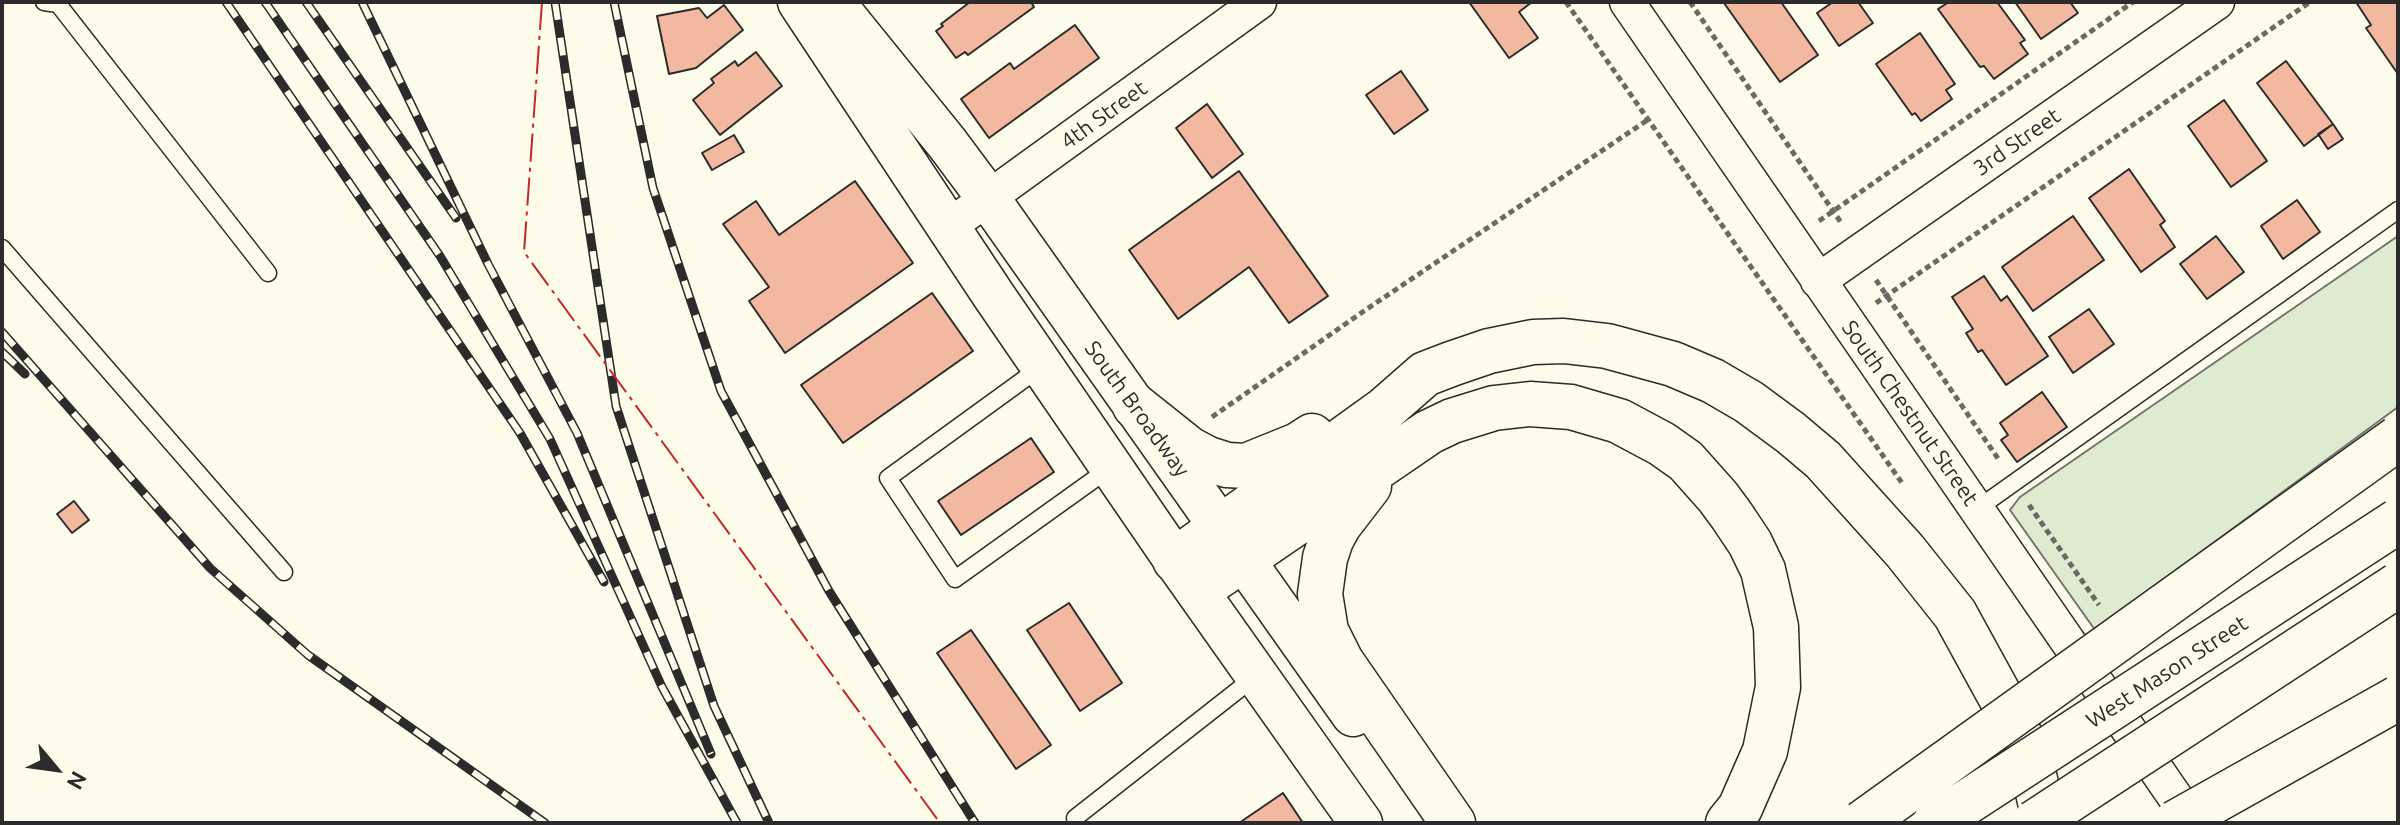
<!DOCTYPE html>
<html>
<head>
<meta charset="utf-8">
<style>
  body { margin:0 }
  #map { position:relative; width:2400px; height:825px; overflow:hidden; background:#fdfbea; font-family:Ubuntu,sans-serif }
  canvas { display:block }
  .frame { position:absolute; inset:0; border:4px solid #2b2b2b; pointer-events:none }
  .north { position:absolute; left:16px; top:729px; width:80px; height:80px; -webkit-text-stroke:6px #fdfbea; paint-order:stroke; rotate:119deg; font-size:22px; font-weight:700; line-height:32px; text-align:center; color:#2b2b2b }
  .north::after { content:''; display:block; margin:auto; width:28px; height:36px; background:#2b2b2b; clip-path:polygon(50% 0,100% 100%,50% 72%,0 100%) }
</style>
</head>
<body>
<div id="map">
<canvas width="2400" height="825"></canvas>
<div class="frame"></div>
<div class="north">N</div>
</div>
<script>
const context = document.querySelector('canvas').getContext('2d');
context.lineJoin = 'round';
function fill(path, color) {
  context.fillStyle = color;
  context.fill(path, 'evenodd');
}
function poly(rows) {
  const path = new Path2D();
  for (const r of rows) {
    path.moveTo(r[0], r[1]);
    for (let i = 2; i < r.length; i += 2) path.lineTo(r[i], r[i + 1]);
  }
  return path;
}
function strokePath(path, color, width, dash) {
  context.strokeStyle = color;
  context.lineWidth = width;
  context.lineCap = dash ? 'butt' : 'round';
  context.setLineDash(dash || []);
  context.stroke(path);
}
function drawText(font, color, halo, rows, align = 'center') {
  context.font = font + ' Ubuntu,sans-serif';
  context.lineWidth = 6;
  context.setLineDash([]);
  context.textBaseline = 'middle';
  context.strokeStyle = halo;
  context.fillStyle = color;
  for (const [text, x, y, turn = 0] of rows) {
    context.save();
    context.translate(x, y);
    context.rotate((+turn || 0) * Math.PI / 180);
    context.textAlign = isNaN(turn) ? turn : align;
    if (halo) context.strokeText(text, 0, 0);
    context.fillText(text, 0, 0);
    context.restore();
  }
}
const green = poly([
  [2398,236,2398,407,2095,630,2010,510,2020,497,2398,236]
]);
const building = poly([
  [970,2,1031,2,1034,7,968,55,965,52,956,58,936,31,943,26,941,24,970,2],
  [1469,2,1532,2,1519,12,1538,38,1509,58,1469,2],
  [1726,2,1781,2,1818,55,1780,82,1724,3,1726,2],
  [1833,2,1858,2,1873,23,1839,46,1817,13,1833,2],
  [1949,2,1997,2,2025,40,2020,43,2028,54,1994,79,1984,66,1980,67,1938,9,1949,2],
  [2015,2,2070,2,2078,13,2041,39,2015,2],
  [2356,2,2398,2,2398,74,2366,28,2371,25,2356,2],
  [724,5,743,30,696,68,669,74,657,16,699,8,707,18,724,5],
  [1075,25,1099,58,989,138,961,99,1010,63,1014,69,1075,25],
  [1920,33,1955,84,1946,90,1952,99,1921,121,1915,113,1912,115,1876,64,1920,33],
  [756,52,782,86,720,135,693,100,714,83,711,79,735,61,738,66,756,52],
  [2286,61,2333,124,2304,146,2257,83,2286,61],
  [1401,71,1428,110,1394,134,1366,95,1401,71],
  [2224,100,2267,161,2231,187,2188,126,2224,100],
  [1207,104,1243,154,1212,178,1176,128,1207,104],
  [2333,124,2343,139,2328,149,2318,134,2333,124],
  [734,135,744,152,712,170,702,153,734,135],
  [2129,169,2165,221,2160,225,2175,247,2141,272,2089,198,2129,169],
  [1239,171,1328,296,1289,323,1249,267,1178,319,1129,250,1239,171],
  [855,181,913,263,785,353,749,301,769,287,723,224,756,201,779,235,855,181],
  [2297,200,2320,232,2283,259,2261,226,2297,200],
  [2073,216,2104,260,2033,311,2002,267,2073,216],
  [2216,236,2244,272,2207,299,2180,264,2216,236],
  [1984,276,2001,301,2007,296,2048,356,2006,385,1982,350,1978,352,1966,333,1973,329,1952,297,1984,276],
  [932,293,973,351,843,443,801,385,932,293],
  [2089,309,2114,344,2073,373,2049,337,2089,309],
  [2042,392,2067,427,2017,462,2001,440,2008,435,2000,423,2042,392],
  [1031,438,1054,472,961,535,938,501,1031,438],
  [74,501,89,520,72,533,57,514,74,501],
  [1069,603,1122,683,1080,711,1027,630,1069,603],
  [971,630,1051,745,1016,769,937,653,971,630],
  [1283,793,1303,823,1239,823,1283,793]
]);
const path = poly([
  [1566,2,1902,483],
  [1690,2,1842,224],
  [1819,221,2133,2],
  [1876,280,1999,460],
  [1876,303,2310,2],
  [1212,417,1364,311,1649,119],
  [2029,505,2099,605]
]);
const service = poly([
  [44,2,58,4,268,273],
  [2,248,284,572],
  [1041,367,888,478,955,579,1110,468],
  [1977,509,2398,210],
  [1075,818,1256,676]
]);
const minor = poly([
  [1627,2,2193,823],
  [948,227,1259,2],
  [1818,281,2217,2]
]);
const tertiary = poly([
  [799,2,994,296,1175,560,1361,823],
  [833,2,947,143,988,198,1353,715]
]);
const primary = poly([
  [1135,406,1189,449,1208,459,1227,465,1246,466,1298,445,1312,436],
  [1369,486,1339,525,1331,540,1325,558,1320,594,1326,631,1341,661,1453,823],
  [1175,560,1385,409,1425,374,1451,364,1489,351,1533,342,1564,341,1607,346,1673,364,1713,381,1749,402,1791,433,1823,460,1905,551,1955,614,2012,718,2030,758,2045,823],
  [1198,590,1429,432,1452,421,1494,408,1530,404,1571,407,1619,421,1662,444,1686,461,1718,497,1732,516,1750,543,1763,570,1776,627,1778,687,1765,751,1740,808,1728,823]
]);
const rail = poly([
  [226,2,520,433,604,582],
  [265,2,440,256,550,439,662,687,737,823],
  [306,2,456,218],
  [362,2,488,264,577,433,711,754],
  [555,2,616,406,714,706,769,823],
  [614,2,653,188,721,391,829,591,975,823],
  [2,332,210,568,308,655,545,823],
  [2,352,25,374]
]);
const primaryBridge = poly([
  [1862,823,2398,438],
  [1935,823,2398,521],
  [2034,823,2398,585],
  [2175,823,2398,698]
]);
const power = poly([
  [542,2,524,252,940,823]
]);
const streetNames = [
  ["4th Street",1104,115,-36],
  ["3rd Street",2017,142,-35],
  ["South Broadway",1137,409,54],
  ["South Chestnut Street",1910,413,55],
  ["West Mason Street",2167,672,-33]
];
fill(green, '#deebd1');
strokePath(green, '#74746e', 2);
fill(building, '#f2b8a0');
strokePath(building, '#2b2b2b', 2);
strokePath(service, '#2b2b2b', 19);
strokePath(minor, '#2b2b2b', 37);
strokePath(tertiary, '#2b2b2b', 45);
strokePath(primary, '#2b2b2b', 47);
strokePath(path, '#6a6964', 5, [6, 4]);
strokePath(service, '#fdfbea', 16);
strokePath(minor, '#fdfbea', 34);
strokePath(tertiary, '#fdfbea', 42);
strokePath(primary, '#fdfbea', 44);
strokePath(rail, '#2b2b2b', 9);
strokePath(rail, '#fdfbea', 6, [18]);
strokePath(primaryBridge, '#2b2b2b', 47, []);
strokePath(primaryBridge, '#fdfbea', 44);
strokePath(power, '#c62828', 2, [28, 6, 4, 6]);
drawText('22px', '#2b2b2b', '#fdfbea', streetNames);
</script>
</body>
</html>
